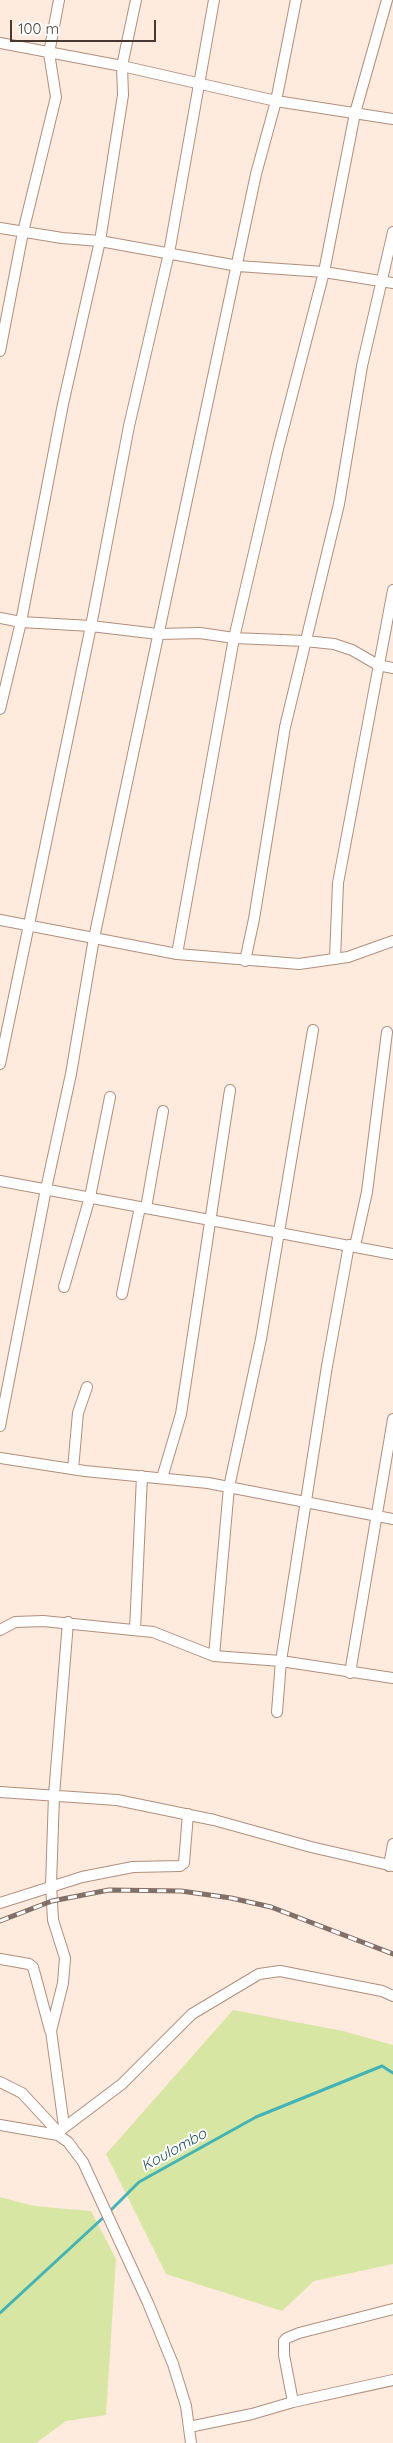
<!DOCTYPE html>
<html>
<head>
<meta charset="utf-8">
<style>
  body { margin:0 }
  #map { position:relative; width:393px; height:2443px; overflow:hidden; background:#ffeade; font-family:Quicksand,sans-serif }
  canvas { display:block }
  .scale { position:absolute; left:10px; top:20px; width:146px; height:22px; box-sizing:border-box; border:2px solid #473931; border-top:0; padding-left:6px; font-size:15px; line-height:18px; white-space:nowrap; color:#473931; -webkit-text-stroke:4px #fff; paint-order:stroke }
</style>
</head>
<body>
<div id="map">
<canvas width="393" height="2443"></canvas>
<div class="scale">100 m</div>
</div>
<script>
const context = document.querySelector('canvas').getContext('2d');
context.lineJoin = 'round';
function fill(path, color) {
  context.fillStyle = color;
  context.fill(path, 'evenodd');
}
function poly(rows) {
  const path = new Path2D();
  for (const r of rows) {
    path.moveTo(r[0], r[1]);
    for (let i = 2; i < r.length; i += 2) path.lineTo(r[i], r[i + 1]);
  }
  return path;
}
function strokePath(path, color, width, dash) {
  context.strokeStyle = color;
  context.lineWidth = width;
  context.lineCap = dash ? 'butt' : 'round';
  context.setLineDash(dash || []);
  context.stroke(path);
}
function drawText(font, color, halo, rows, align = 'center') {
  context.font = font + ' Quicksand,sans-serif';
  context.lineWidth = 4;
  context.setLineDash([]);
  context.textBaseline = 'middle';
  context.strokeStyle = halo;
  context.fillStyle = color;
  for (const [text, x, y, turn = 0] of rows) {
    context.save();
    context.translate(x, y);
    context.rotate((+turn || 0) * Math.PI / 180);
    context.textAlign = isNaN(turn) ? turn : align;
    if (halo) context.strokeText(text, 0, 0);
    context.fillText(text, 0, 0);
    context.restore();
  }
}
const green = poly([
  [233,2010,343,2031,393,2045,393,2264,314,2281,282,2311,166,2274,106,2154],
  [0,2197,34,2206,91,2211,116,2259,106,2415,66,2421,36,2443,0,2443]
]);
const stream = poly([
  [109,2212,139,2182,256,2117,382,2066,393,2073],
  [0,2313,105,2216]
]);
const minor = poly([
  [0,43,122,66,276,101,393,119],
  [0,228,62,238,100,241,238,266,324,272,393,283],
  [0,351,23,232,56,97,49,53,59,0],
  [0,618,21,622,91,626,158,634,200,633,234,638,305,641,334,644,352,650,378,665,393,668],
  [0,709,21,622,63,404,100,241,123,95,122,66,136,0],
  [0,920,177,954,299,964,348,957,393,941],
  [177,954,234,638,278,449,324,272,355,113,387,0],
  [335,959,338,883,393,590],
  [245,961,254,919,285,727,339,504,362,366,393,232],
  [0,1064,91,626,129,426,169,253,214,0],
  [0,1181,393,1254],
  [146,1208,163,1111],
  [355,1246,367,1192,387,1032],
  [64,1287,90,1197,110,1097],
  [122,1294,140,1207],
  [0,1426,46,1189,71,1074,94,938,256,174,276,101,296,0],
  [0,1458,85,1471,208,1483,393,1519],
  [73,1469,78,1413,87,1387],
  [162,1478,181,1414,230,1090],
  [0,1630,15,1622,43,1621,153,1632,214,1656,281,1661,393,1678],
  [135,1630,142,1476],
  [214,1656,229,1487,261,1339,313,1030],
  [350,1673,393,1419],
  [277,1712,281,1661,327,1366,349,1245],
  [0,1792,117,1800,214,1820,311,1847,393,1866],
  [389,1866,393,1844],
  [0,1903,82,1877,133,1867,180,1866,184,1863,188,1814],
  [0,1959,29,1964,33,1967,50,2030],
  [0,2082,22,2093,59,2133],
  [0,2125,58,2135,68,2142,83,2162,148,2303,173,2364,186,2406,191,2443],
  [64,2126,51,2031,63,1983,65,1958,53,1920,51,1885,54,1795,68,1622],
  [61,2130,122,2084,192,2014,259,1974,280,1971,382,1991,393,1996],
  [293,2402,284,2355,284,2341,287,2338,299,2333,393,2309],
  [189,2427,252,2414,293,2402,393,2380]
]);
const rail = poly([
  [0,1921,52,1901,109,1890,181,1891,231,1898,271,1907,393,1954]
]);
const waterNames = [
  ["Koulombo",174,2150,-29]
];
fill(green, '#d7e6a3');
strokePath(stream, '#42b3b6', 3);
strokePath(minor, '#ae8f7c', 12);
strokePath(minor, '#fff', 10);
strokePath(rail, '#807067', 5);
strokePath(rail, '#fff', 3, [9]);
drawText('italic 15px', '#235355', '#fff', waterNames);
</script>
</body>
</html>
